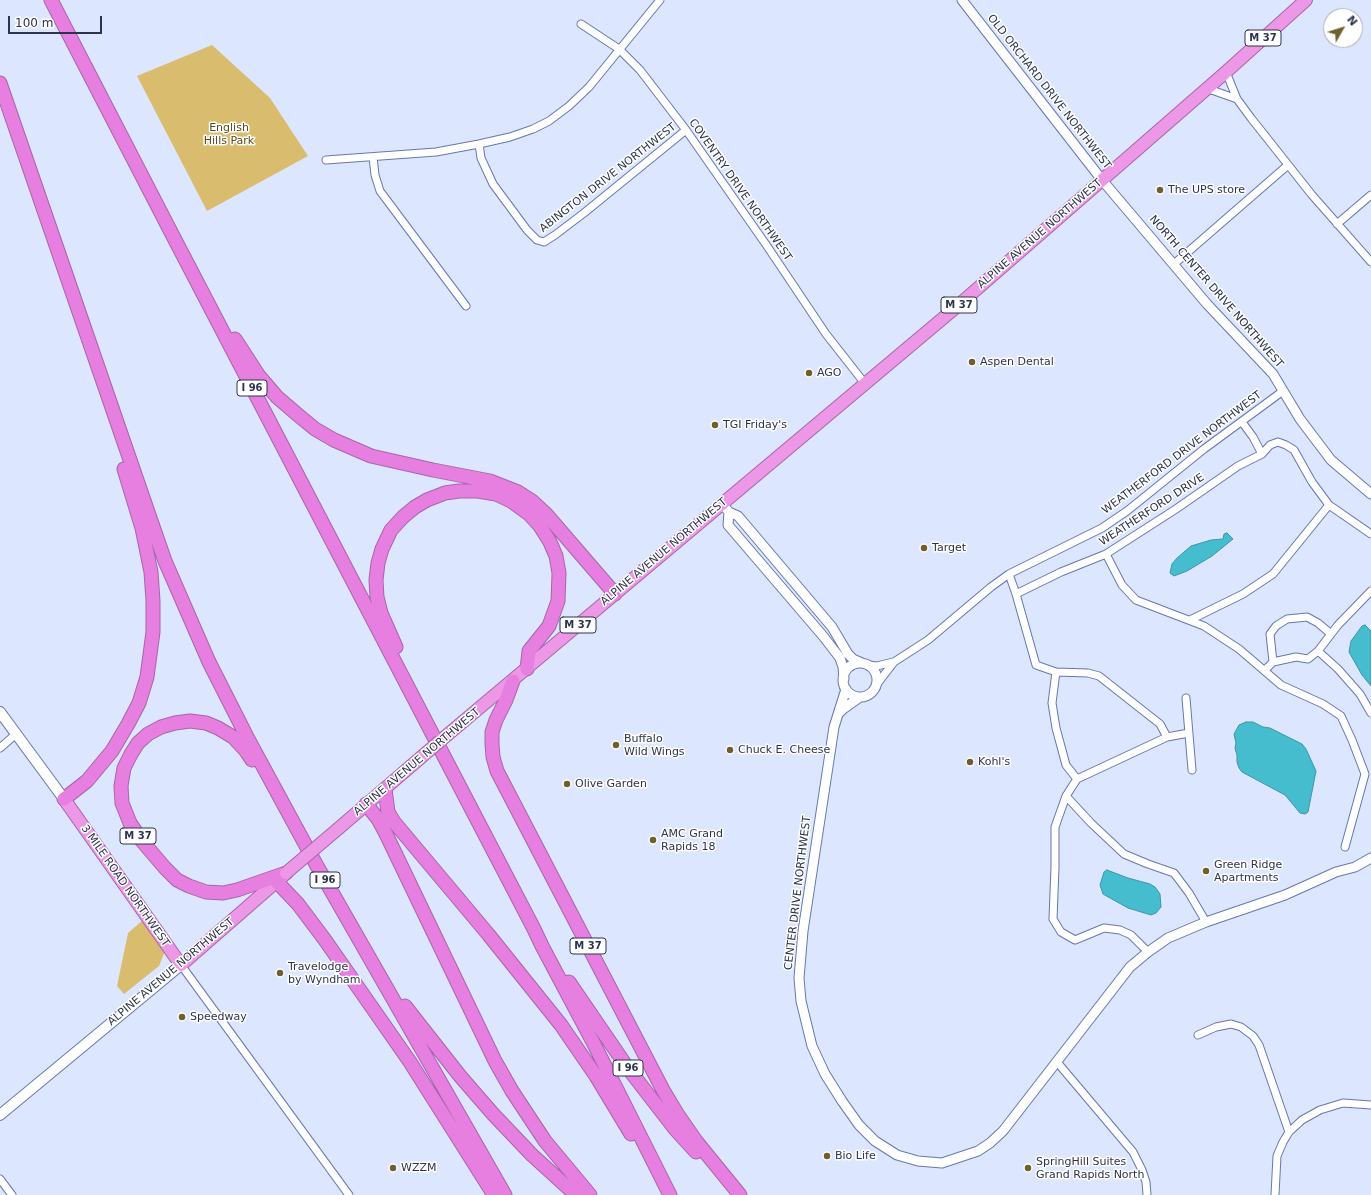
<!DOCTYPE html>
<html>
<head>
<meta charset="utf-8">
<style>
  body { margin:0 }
  #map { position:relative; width:1371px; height:1195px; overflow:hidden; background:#dde6ff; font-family:"DejaVu Sans",sans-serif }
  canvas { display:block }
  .north { position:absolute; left:1323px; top:8px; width:40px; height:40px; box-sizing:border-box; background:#fff; border:1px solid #abaeb7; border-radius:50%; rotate:51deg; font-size:11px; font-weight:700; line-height:16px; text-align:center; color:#2c344c }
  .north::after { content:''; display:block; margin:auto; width:14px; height:18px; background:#705e2c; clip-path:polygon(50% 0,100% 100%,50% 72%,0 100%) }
  .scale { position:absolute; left:8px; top:16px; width:94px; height:18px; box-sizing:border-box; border:2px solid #2c344c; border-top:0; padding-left:5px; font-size:12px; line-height:14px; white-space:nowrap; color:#2c344c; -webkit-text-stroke:3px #fff; paint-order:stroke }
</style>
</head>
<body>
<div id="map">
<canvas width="1371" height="1195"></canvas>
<div class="north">N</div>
<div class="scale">100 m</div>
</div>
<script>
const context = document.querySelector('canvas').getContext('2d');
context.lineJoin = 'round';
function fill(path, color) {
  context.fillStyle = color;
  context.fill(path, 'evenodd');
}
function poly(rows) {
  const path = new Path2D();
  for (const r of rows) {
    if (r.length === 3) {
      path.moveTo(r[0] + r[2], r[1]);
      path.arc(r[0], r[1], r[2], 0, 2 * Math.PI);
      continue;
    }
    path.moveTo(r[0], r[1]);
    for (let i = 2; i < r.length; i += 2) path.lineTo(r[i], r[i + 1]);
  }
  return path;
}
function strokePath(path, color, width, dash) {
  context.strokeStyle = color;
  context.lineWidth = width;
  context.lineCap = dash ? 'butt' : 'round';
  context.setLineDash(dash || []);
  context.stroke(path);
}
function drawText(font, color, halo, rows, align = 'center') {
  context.font = font + ' "DejaVu Sans",sans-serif';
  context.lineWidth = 3;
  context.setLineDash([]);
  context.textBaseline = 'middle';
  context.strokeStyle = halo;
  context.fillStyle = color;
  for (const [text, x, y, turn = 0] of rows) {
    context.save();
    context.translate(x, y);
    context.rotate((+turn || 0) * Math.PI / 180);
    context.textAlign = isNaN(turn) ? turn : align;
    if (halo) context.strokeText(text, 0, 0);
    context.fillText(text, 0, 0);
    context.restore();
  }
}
const green = poly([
  [212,45,270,98,308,156,207,211,137,76],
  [143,920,165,951,159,966,124,994,117,986,128,933]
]);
const water = poly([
  [1227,533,1233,539,1212,556,1187,571,1174,576,1170,573,1172,564,1177,558,1191,546,1211,540,1223,539,1224,534,1227,533],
  [1365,625,1371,631,1371,686,1362,675,1349,652,1351,641,1362,626,1365,625],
  [1246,722,1253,722,1263,727,1270,728,1302,744,1306,749,1316,771,1308,812,1305,814,1300,813,1285,795,1242,772,1239,768,1237,762,1237,755,1235,748,1236,743,1234,734,1239,725,1246,722],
  [1107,870,1128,878,1150,884,1155,887,1160,894,1161,907,1156,913,1151,915,1128,908,1103,894,1100,885,1104,872,1107,870]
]);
const minor = poly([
  [581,24,619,49,640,70,686,130,767,246,826,334,866,385],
  [1226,72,1237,99,1251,118,1312,195,1371,262],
  [1206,88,1237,99],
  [479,144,481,158,493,184,527,230,537,240,544,242,555,235,584,213,686,130],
  [373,157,375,175,380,191,466,306],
  [326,160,436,152,479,144,510,137,533,129,549,121,569,106,589,87,660,0],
  [1337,224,1371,195],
  [1174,264,1288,165],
  [1262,454,1270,445,1278,442,1286,445,1294,450,1312,482,1329,505,1371,534],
  [1106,554,1122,585,1136,600,1204,626,1239,649,1281,685,1323,704,1341,716,1352,740,1365,774,1345,847],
  [1009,574,1016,594,1036,665,1056,672,1088,673,1099,676,1160,724,1167,737],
  [1371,591,1338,625,1318,651,1338,669,1360,694,1371,713],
  [1016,594,1061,572,1106,554,1176,509,1238,466,1262,454,1253,437,1242,422],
  [1190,620,1243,594,1273,574,1329,505],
  [1273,662,1270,634,1276,626,1287,619,1307,617,1318,623,1331,634],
  [868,665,877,666,893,662],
  [1265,670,1273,662,1296,657,1308,659,1318,651],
  [1056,672,1052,703,1056,728,1066,765,1077,779],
  [877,684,894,662,928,640,991,587,1009,574,1102,528,1127,511,1204,449,1283,391],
  [1186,698,1192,770],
  [0,748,16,734],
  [1066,796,1091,823,1124,854,1148,864,1174,873,1189,893,1206,922],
  [1148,952,1131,935,1120,930,1104,928,1075,940,1061,932,1053,919,1055,867,1055,827,1066,796,1077,779,1167,737,1189,733],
  [181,965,349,1195],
  [1198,1035,1216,1027,1231,1024,1241,1027,1253,1036,1259,1045,1289,1132],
  [1057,1062,1133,1152,1142,1170,1146,1182,1147,1195],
  [0,1179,12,1195],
  [1275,1195,1277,1156,1283,1142,1289,1132,1302,1120,1320,1110,1343,1103,1371,1105]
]);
const tertiary = poly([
  [962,0,1102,180,1207,304,1273,374,1300,419,1331,460,1371,494],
  [722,504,729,512,738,516,832,627,848,654,853,659,862,663],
  [729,512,728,525,823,636,840,658,843,667,844,679],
  [860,680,17],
  [846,689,834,727,803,931,799,978,801,1001,812,1046,825,1074,842,1101,859,1125,875,1141,897,1155,918,1161,942,1163,978,1151,990,1143,1003,1131,1130,967,1148,952,1168,938,1206,922,1285,895,1336,872,1355,867,1371,858],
  [839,713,843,709,860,697]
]);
const secondary = poly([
  [0,712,64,799],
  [0,1115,181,965]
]);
const trunk = poly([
  [440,741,954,309,1226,72,1306,0],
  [64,799,181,965,284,875],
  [339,828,411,766]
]);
const motorway = poly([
  [51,0,173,236,534,929,542,946,593,1042,670,1195],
  [0,83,149,515,165,561,209,662,247,737,317,866,505,1195],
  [235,339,259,376,277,397,298,415,315,429,334,440,371,456,433,470,490,481,518,492,532,501,546,514,615,594],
  [396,647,381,613,377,597,376,580,378,563,382,549,391,530,403,517,415,507,427,500,445,493,459,491,478,491,496,494,511,501,529,514,540,526,550,542,556,556,559,573,558,601,549,626,529,651,527,669],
  [513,681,506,700,496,720,492,732,492,744,493,757,497,771,663,1090,678,1115,696,1141,740,1195],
  [252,760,246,751,233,737,218,728,206,723,190,721,175,723,161,727,148,734,138,743,131,754,124,768,121,786,122,803,130,823,142,841,165,868,177,880,189,886,206,892,223,893,237,890,286,873],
  [385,789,388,812,394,822,488,934,561,1025,596,1076,631,1134],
  [64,799,87,781,112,751,128,724,139,703,147,677,153,632,153,601,151,572,142,528,124,469],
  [366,804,378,819,386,834,495,1061,512,1091,545,1141,590,1195],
  [277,882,298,904,325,940,410,1062,494,1195],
  [569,982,627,1067,675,1129,696,1152],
  [405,1006,460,1076,493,1114,532,1155,576,1195]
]);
const trunkBridge = poly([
  [411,766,440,741],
  [286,873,339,828]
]);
const markers = [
  [1160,190,4,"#705e2c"],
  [972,362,4,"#705e2c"],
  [809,373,4,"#705e2c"],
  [715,425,4,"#705e2c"],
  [924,548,4,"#705e2c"],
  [616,745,4,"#705e2c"],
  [730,750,4,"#705e2c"],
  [970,762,4,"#705e2c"],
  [567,784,4,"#705e2c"],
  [653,840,4,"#705e2c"],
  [1206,871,4,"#705e2c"],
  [280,973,4,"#705e2c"],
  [182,1017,4,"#705e2c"],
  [827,1156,4,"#705e2c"],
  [393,1168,4,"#705e2c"],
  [1028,1168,4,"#705e2c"]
];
const shields = [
  [1263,38,36],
  [959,305,36],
  [252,388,30],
  [578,625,36],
  [138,836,36],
  [325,880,30],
  [588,946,36],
  [628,1068,30]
];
const shieldNames = [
  ["M 37",1263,38],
  ["M 37",959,305],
  ["I 96",252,388],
  ["M 37",578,625],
  ["M 37",138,836],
  ["I 96",325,880],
  ["M 37",588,946],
  ["I 96",628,1068]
];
const streetNames = [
  ["OLD ORCHARD DRIVE NORTHWEST",1049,92,52],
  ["ABINGTON DRIVE NORTHWEST",608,178,-38],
  ["COVENTRY DRIVE NORTHWEST",740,190,55],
  ["ALPINE AVENUE NORTHWEST",1040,234,-41],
  ["NORTH CENTER DRIVE NORTHWEST",1216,292,49],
  ["WEATHERFORD DRIVE NORTHWEST",1182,453,-37],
  ["WEATHERFORD DRIVE",1152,510,-33],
  ["ALPINE AVENUE NORTHWEST",664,552,-40],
  ["ALPINE AVENUE NORTHWEST",417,762,-40],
  ["3 MILE ROAD NORTHWEST",125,886,55],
  ["CENTER DRIVE NORTHWEST",798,893,-83],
  ["ALPINE AVENUE NORTHWEST",171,972,-40]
];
const parkNames = [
  ["English",229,128],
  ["Hills Park",229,141]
];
const poiNames = [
  ["The UPS store",1168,190],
  ["Aspen Dental",980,362],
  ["AGO",817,373],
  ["TGI Friday's",723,425],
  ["Target",932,548],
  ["Buffalo",624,739],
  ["Wild Wings",624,752],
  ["Chuck E. Cheese",738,750],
  ["Kohl's",978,762],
  ["Olive Garden",575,784],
  ["AMC Grand",661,834],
  ["Rapids 18",661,847],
  ["Green Ridge",1214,865],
  ["Apartments",1214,878],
  ["Travelodge",288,967],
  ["by Wyndham",288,980],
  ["Speedway",190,1017],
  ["Bio Life",835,1156],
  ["SpringHill Suites",1036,1162],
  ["Grand Rapids North",1036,1175],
  ["WZZM",401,1168]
];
fill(green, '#d9bc6e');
fill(water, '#46bdcf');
strokePath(water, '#3e94a8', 1);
strokePath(minor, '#6578af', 9);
strokePath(tertiary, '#6578af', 11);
strokePath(secondary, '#6578af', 12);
strokePath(trunk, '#a665ac', 14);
strokePath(motorway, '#a665ac', 15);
strokePath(minor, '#fff', 7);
strokePath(tertiary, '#fff', 9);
strokePath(secondary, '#fff', 10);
strokePath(trunk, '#ec98e6', 12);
strokePath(motorway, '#e77fe0', 13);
strokePath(trunkBridge, '#a665ac', 14, []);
strokePath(trunkBridge, '#ec98e6', 12);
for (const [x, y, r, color] of markers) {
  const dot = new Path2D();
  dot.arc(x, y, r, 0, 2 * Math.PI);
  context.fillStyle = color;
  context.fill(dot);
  strokePath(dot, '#fff', 1.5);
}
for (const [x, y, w] of shields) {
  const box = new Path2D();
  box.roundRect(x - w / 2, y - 8, w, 16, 3);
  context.fillStyle = '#fff';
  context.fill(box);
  strokePath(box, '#2c344c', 1);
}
drawText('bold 10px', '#2c344c', null, shieldNames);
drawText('11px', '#2c344c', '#fff', streetNames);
drawText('11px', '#59491d', '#fff', parkNames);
drawText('11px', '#2c344c', '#fff', poiNames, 'left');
</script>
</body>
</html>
